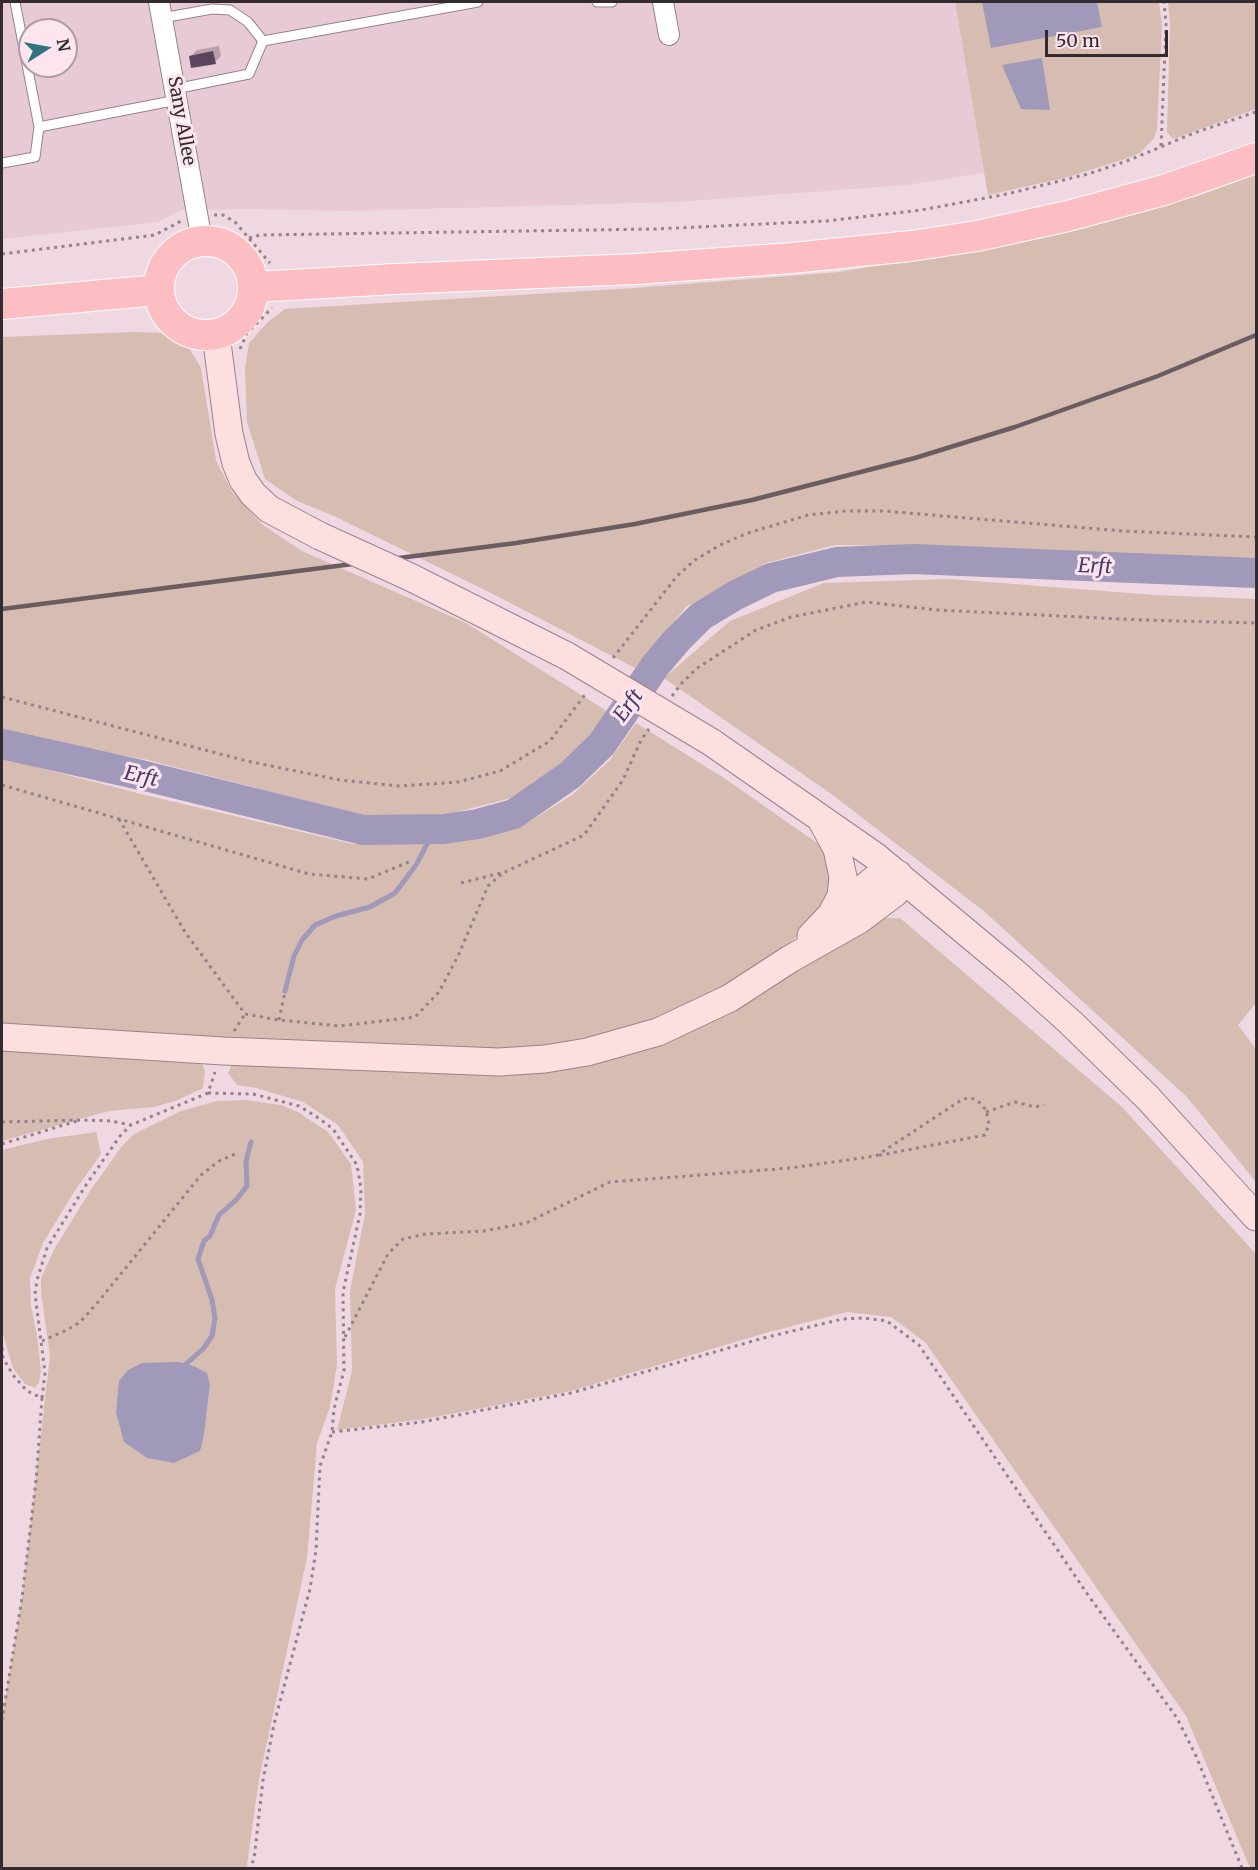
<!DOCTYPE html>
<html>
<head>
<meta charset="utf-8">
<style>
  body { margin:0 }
  #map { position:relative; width:1258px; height:1870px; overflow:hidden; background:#efd8e2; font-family:Merriweather,serif }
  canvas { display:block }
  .frame { position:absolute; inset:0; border:3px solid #332b2f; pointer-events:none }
  .north { position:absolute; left:18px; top:18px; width:60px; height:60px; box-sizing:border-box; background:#fce5ef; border:2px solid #ac9ba2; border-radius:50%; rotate:79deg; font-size:16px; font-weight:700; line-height:24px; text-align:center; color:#332b2f }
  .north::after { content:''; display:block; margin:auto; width:21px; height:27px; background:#2f7383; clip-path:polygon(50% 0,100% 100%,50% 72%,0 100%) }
  .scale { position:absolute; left:1045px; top:30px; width:123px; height:27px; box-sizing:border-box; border:3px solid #332b2f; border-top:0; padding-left:8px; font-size:18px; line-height:21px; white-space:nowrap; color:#332b2f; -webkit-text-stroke:4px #fce5ef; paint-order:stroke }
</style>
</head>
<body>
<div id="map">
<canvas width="1258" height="1870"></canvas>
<div class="frame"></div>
<div class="north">N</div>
<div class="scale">50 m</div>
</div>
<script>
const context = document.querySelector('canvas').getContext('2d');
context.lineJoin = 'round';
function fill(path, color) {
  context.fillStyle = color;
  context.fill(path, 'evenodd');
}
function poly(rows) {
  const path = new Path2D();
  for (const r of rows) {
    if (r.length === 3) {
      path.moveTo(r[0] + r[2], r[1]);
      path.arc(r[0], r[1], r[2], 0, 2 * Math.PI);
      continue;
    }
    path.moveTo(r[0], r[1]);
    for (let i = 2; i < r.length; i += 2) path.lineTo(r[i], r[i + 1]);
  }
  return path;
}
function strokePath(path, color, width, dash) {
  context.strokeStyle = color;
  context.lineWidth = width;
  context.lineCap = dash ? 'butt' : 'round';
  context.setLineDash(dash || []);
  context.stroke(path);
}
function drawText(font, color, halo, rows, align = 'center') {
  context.font = font + ' Merriweather,serif';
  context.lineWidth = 6;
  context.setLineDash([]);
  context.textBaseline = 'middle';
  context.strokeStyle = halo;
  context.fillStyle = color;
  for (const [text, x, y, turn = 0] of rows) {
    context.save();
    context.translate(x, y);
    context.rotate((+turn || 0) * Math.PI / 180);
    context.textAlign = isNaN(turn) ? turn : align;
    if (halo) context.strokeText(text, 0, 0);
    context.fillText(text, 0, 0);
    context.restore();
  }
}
const built = poly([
  [2,2,955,2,984,173,906,185,676,202,347,211,254,209,180,210,159,222,2,239],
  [30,30,66,30,66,66,30,66]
]);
const green = poly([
  [955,2,1159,2,1162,25,1157,129,1154,138,1140,153,1128,158,1068,177,988,195],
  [1168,2,1256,2,1256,109,1173,139,1167,132,1170,24],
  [1256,174,1256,561,914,546,835,545,766,563,687,606,635,668,491,593,334,516,297,501,265,479,247,422,245,368,249,343,268,322,285,309,635,288,839,272,980,248,1072,230,1198,196],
  [134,332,169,333,188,346,201,368,216,460,232,492,263,525,302,551,466,623,610,713,568,760,515,797,445,815,361,815,148,760,2,732,2,337],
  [950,579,1155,595,1256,599,1256,1003,1238,1025,1256,1049,1256,1182,1186,1096,985,912,830,793,664,678,730,621,824,583],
  [636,723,724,778,827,850,833,881,827,906,784,949,722,991,656,1022,585,1042,499,1053,2,1028,2,758,145,795,353,844,435,843,521,827,572,795,610,760],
  [880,918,900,918,1122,1107,1256,1254,1256,1868,1250,1868,1186,1716,925,1342,891,1317,847,1312,769,1332,571,1391,424,1419,337,1430,352,1371,350,1291,365,1214,363,1162,338,1125,303,1102,256,1088,237,1085,228,1073,233,1062,372,1070,495,1075,548,1072,589,1065,665,1044,737,1010],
  [2,1047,201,1061,205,1071,203,1088,178,1100,154,1107,109,1111,2,1141],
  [246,1100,281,1105,298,1112,328,1132,351,1164,356,1210,335,1289,337,1365,330,1407,317,1443,307,1558,259,1779,247,1865,246,1868,2,1868,2,1719,22,1598,50,1356,41,1292,41,1278,55,1248,90,1191,122,1146,134,1134,181,1111,217,1101],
  [179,1362,194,1366,206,1373,210,1386,204,1435,199,1451,174,1463,147,1458,124,1441,116,1413],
  [96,1132,101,1154,74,1192,43,1243,30,1278,31,1306,37,1335,41,1371,39,1382,35,1388,25,1384,13,1368,2,1331,2,1150,47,1139]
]);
const water = poly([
  [982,2,1097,2,1102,27,991,48],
  [1042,58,1050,110,1021,109,1002,65],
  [179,1362,194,1366,207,1373,210,1385,204,1435,200,1451,174,1463,147,1458,124,1442,116,1413,119,1381,128,1370,142,1363]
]);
const shadow = poly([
  [219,46,221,56,215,62,191,56,197,50]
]);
const stream = poly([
  [285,991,294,956,302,940,315,925,336,916,370,907,395,893,416,865,435,829],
  [186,1364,203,1349,212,1336,215,1318,212,1300,198,1259,204,1241,210,1236,219,1215,236,1200,247,1186,246,1161,251,1142]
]);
const river = poly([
  [2,744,141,775,363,830,444,829,478,824,514,814,570,775,602,744,655,666,677,640,701,616,736,595,771,578,837,562,913,559,1256,573]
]);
const building = poly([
  [213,51,216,64,191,68,189,56]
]);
const path = poly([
  [1161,146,1166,24,1164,2],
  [214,215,223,215,235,222,270,263],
  [249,238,260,235,655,229,826,221,921,210,1007,194,1088,174,1127,161,1194,133,1256,112],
  [2,254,155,235,181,221],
  [240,349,247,333,272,308],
  [613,658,677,576,695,560,720,545,748,533,808,515,846,511,883,511,1123,531,1256,537],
  [672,696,681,684,696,669,756,630,791,617,866,602,937,610,1142,620,1256,623],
  [2,697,247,761,340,780,400,786,458,782,500,771,550,741,587,692],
  [2,785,309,874,368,879,409,862],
  [119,819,185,932,245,1014,279,1020,340,1026,415,1017,439,992,458,956,488,886,503,873],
  [461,883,505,872,584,835,623,780,641,740,649,729],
  [279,1020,285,992],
  [234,1031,245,1014],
  [208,1093,253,1094,299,1106,317,1117,333,1129,357,1165,361,1188,360,1214,343,1292,344,1370,334,1409,332,1432,320,1466,316,1550,310,1589,274,1724,263,1780,254,1859,250,1868],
  [986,1112,1015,1102,1035,1107,1044,1105],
  [2,1122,82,1120,111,1121,131,1125,208,1093,215,1072],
  [2,1144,77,1121],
  [345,1337,388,1254,403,1239,426,1234,484,1231,526,1223,610,1182,790,1168,876,1156,963,1099,971,1098,978,1101,986,1110,989,1124,985,1135,876,1156],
  [42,1341,67,1330,80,1322,98,1302,201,1175,219,1161,235,1154],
  [2,1348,3,1358,13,1375,27,1391,42,1398,36,1481,22,1598,2,1720],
  [42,1398,45,1373,35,1294,37,1280,47,1248,86,1185,120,1136,131,1125],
  [332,1432,422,1422,571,1393,767,1337,843,1319,864,1318,887,1321,919,1345,1088,1595,1177,1718,1196,1756,1242,1868]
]);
const service = poly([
  [597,2,612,2],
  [162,18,212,9,230,10,248,22,263,41],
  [263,41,478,2],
  [175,89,249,74,263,41],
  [39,127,177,100],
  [2,163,35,157,39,127,15,2]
]);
const minor = poly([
  [159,2,202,241],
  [663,2,669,35]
]);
const secondary = poly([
  [216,335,229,434,236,463,243,480,253,494,269,509,320,536],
  [410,577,567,656],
  [711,742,875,856,1014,972,1070,1022,1148,1098,1256,1217],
  [822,821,837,849,843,877,841,896,831,915],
  [811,936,831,915,876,878,898,874],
  [2,1037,223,1051,499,1062,545,1059,587,1052,658,1032,730,998,790,959,859,920,895,893,898,874]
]);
const primary = poly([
  [206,288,47],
  [254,287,395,279,636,269,792,258,911,246,977,236,1068,216,1164,190,1256,158],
  [2,304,159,290]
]);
const rail = poly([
  [2,609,516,543,635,524,752,500,915,458,1015,427,1158,376,1256,335]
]);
const secondaryBridge = poly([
  [320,536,410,577],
  [567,656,711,742]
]);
const streetNames = [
  ["Sany Allee",181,121,80]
];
const waterNames = [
  ["Erft",1095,567,2],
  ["Erft",629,706,-54],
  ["Erft",141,777,13]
];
fill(built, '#e8cad7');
fill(green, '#d7bcb2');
fill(water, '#a199b9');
fill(shadow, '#0003');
strokePath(stream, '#a199b9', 5);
strokePath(river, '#a199b9', 30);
fill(building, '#5a455d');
strokePath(service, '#98838c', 11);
strokePath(minor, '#98838c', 22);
strokePath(secondary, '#98838c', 29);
strokePath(primary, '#fff', 32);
strokePath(path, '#928289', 3, [3, 4.5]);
strokePath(service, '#fff', 9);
strokePath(minor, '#fff', 20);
strokePath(secondary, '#fedfe0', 27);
strokePath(primary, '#fcbec2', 30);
strokePath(rail, '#695d62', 4.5);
strokePath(secondaryBridge, '#98838c', 29, []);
strokePath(secondaryBridge, '#fedfe0', 27);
drawText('18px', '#332b2f', '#fce5ef', streetNames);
drawText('italic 20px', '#483a67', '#fce5ef', waterNames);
</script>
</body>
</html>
